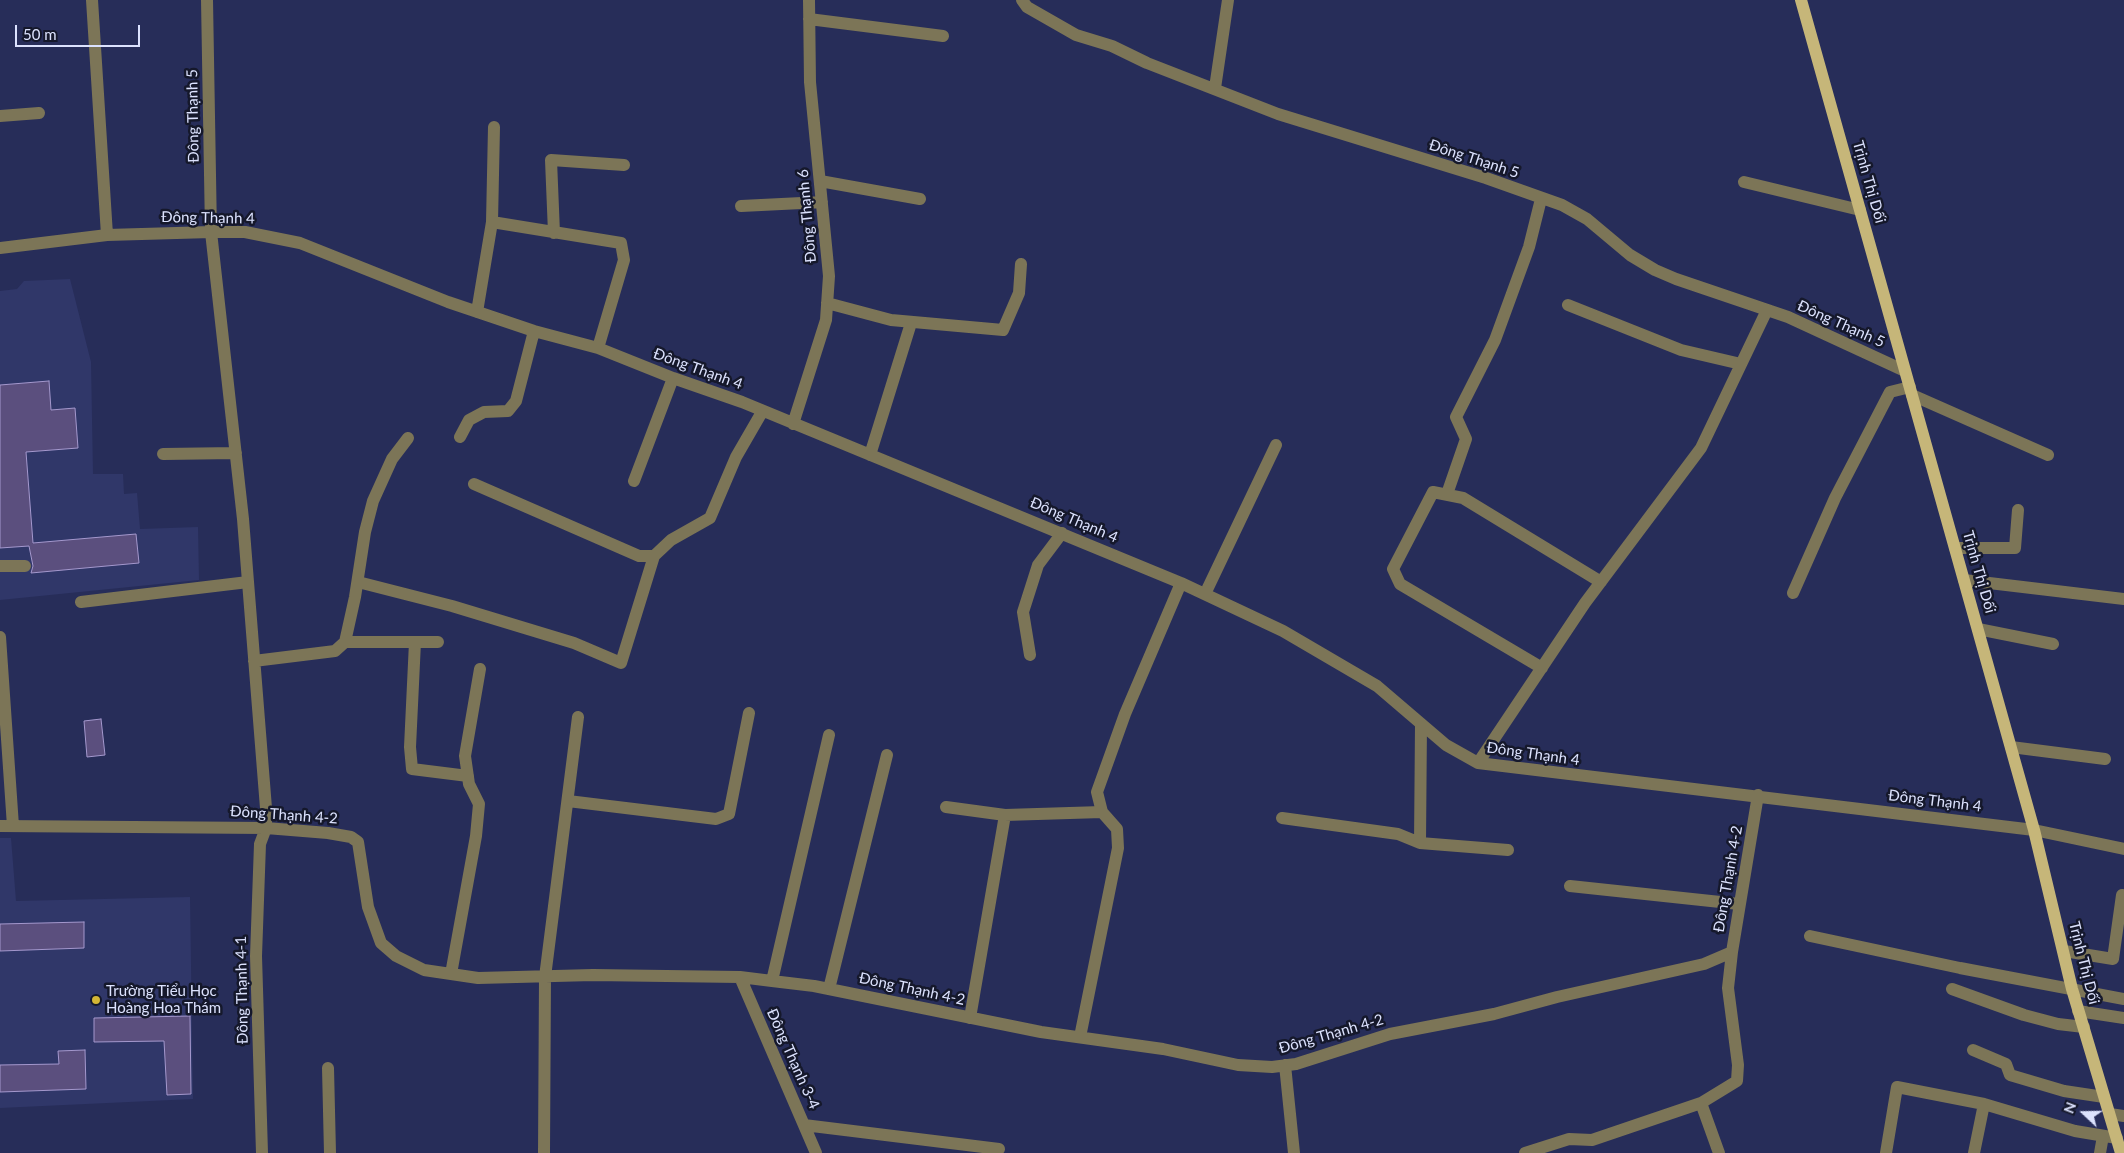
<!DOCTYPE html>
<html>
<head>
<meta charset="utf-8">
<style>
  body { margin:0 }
  #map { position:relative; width:2124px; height:1153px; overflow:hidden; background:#272d59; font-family:Lato,sans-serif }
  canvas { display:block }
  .north { position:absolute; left:2059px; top:1088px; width:50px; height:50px; -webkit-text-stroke:4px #15182b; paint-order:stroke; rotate:291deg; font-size:14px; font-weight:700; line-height:20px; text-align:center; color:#dce2fe }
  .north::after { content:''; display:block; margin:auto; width:18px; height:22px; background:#dce2fe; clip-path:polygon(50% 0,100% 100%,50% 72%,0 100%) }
  .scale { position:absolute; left:15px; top:25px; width:125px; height:22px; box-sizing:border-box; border:2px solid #dce2fe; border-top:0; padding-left:6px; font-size:15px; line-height:18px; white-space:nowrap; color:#dce2fe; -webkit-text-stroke:4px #15182b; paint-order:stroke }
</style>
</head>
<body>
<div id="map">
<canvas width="2124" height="1153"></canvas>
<div class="north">N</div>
<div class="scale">50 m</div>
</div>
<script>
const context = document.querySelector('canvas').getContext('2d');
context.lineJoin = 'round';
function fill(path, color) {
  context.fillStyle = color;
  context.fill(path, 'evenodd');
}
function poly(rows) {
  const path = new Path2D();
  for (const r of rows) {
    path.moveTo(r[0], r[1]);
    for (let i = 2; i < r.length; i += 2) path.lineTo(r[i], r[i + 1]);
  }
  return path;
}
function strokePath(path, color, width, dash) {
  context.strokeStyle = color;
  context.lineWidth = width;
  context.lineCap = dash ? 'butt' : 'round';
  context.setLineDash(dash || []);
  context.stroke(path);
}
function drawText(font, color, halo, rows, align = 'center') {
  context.font = font + ' Lato,sans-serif';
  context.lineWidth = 5;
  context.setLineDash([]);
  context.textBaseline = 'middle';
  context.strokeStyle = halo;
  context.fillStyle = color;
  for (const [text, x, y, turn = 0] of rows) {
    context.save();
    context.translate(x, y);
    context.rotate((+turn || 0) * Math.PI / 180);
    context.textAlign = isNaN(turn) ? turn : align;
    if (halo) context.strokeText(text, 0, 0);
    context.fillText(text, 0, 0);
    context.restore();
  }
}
const built = poly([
  [70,279,91,362,93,474,123,474,124,494,137,493,140,529,198,527,199,580,0,600,0,291,17,289,24,281],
  [0,838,11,838,16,901,190,897,193,1099,0,1108]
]);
const building = poly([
  [49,381,51,410,75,408,78,448,26,452,33,543,136,534,139,563,31,573,33,566,29,546,0,548,0,385,49,381],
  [101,719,105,755,87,757,84,721,101,719],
  [84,922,84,948,0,951,0,924,84,922],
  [190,1016,191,1094,167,1095,164,1041,94,1042,94,1018,190,1016],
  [85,1050,86,1089,0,1092,0,1065,59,1064,58,1051,85,1050]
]);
const minor = poly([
  [92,0,107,235],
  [207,0,211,232,243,519,266,808,266,828,260,844,256,956,262,1153],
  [1022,0,1027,7,1076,35,1112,46,1147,63,1278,114,1486,178,1562,205,1587,219,1630,255,1655,270,1676,279,1788,317,1905,371],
  [809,19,943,36],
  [1215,88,1228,0],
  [0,116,39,113],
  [820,181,920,199],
  [1744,182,1860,210],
  [741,206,822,202],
  [492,222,621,243,624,260,598,348],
  [554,233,551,160,624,165],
  [0,248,107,235,211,232,245,232,300,243,448,302,534,331,598,348,673,378,742,402,1181,583,1283,631,1377,686,1446,745,1478,763,2034,830,2124,849],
  [827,303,891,320,1003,330,1019,293,1021,264],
  [1568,305,1681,350,1741,364],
  [477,312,492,222,494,127],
  [1912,395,2048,455],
  [793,424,826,320,829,276,810,82,809,0],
  [460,437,469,420,484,412,508,411,516,401,534,331],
  [163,454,236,453],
  [870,455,911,323],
  [634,481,673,378],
  [474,484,639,556,654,556,671,540,710,518,736,457,762,412],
  [1447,494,1466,439,1456,417,1495,340,1529,247,1541,199],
  [1955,548,2015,548,2018,510],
  [0,566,25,566],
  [1964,580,2124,599],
  [358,582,452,606,574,643,621,663,654,556],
  [1793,593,1835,498,1890,392,1910,387],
  [1205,594,1276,445],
  [81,602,248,582],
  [1978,629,2053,644],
  [0,637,13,826],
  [345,642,438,642],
  [415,642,410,747,412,769,468,776],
  [1030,655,1023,612,1038,565,1062,533],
  [254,661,335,651,345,642,355,597,365,532,373,501,392,459,408,438],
  [1542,668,1400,584,1393,569,1433,492,1463,498,1601,582],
  [2011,747,2105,759],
  [1478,763,1585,603,1701,448,1767,310],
  [568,801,716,819,729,814,749,713],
  [946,807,1005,815,1102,812],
  [1282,818,1398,834,1420,843,1508,850],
  [0,826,266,828,328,833,351,837,358,842,368,907,381,943,396,956,424,970,478,978,593,975,740,977,772,981,814,986,1041,1032,1163,1049,1238,1065,1272,1067,1296,1064,1390,1034,1494,1014,1557,997,1704,964,1732,952,1758,795],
  [1420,843,1421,724],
  [1570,886,1739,904],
  [1810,936,1960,968,2124,999],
  [2064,951,2113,959,2122,895],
  [451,974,476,836,479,804,469,784,465,756,480,669],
  [740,977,816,1153],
  [772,981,829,735],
  [829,989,887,755],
  [1952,989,2024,1015,2058,1024,2084,1027],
  [2078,1011,2124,1018],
  [970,1018,1005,815],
  [1080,1037,1118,848,1117,829,1102,812,1097,792,1125,714,1181,583],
  [1973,1050,2006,1064,2010,1075,2064,1091,2104,1097],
  [1285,1065,1294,1153],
  [328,1068,330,1153],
  [1701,1103,1719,1153],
  [2110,1114,2124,1116],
  [804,1125,999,1149],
  [544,1153,545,977,578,717],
  [1525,1153,1569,1139,1592,1140,1701,1103,1737,1081,1738,1065,1728,988,1732,952],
  [1886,1153,1897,1087,1984,1104,2075,1131,2117,1138],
  [1974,1153,1984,1104],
  [2100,1153,2103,1136]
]);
const major = poly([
  [1801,0,2034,830,2072,989,2121,1153]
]);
const markers = [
  [96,1000,5,"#d4b635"]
];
const streetNames = [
  ["Đông Thạnh 5",193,116,-91],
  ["Đông Thạnh 5",1474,159,18],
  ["Trịnh Thị Dối",1869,182,74],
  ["Đông Thạnh 6",807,216,-95],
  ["Đông Thạnh 4",208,218,1],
  ["Đông Thạnh 5",1841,324,24],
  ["Đông Thạnh 4",698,369,20],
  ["Đông Thạnh 4",1074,520,23],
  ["Trịnh Thị Dối",1979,572,74],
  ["Đông Thạnh 4",1533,754,8],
  ["Đông Thạnh 4",1935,801,7],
  ["Đông Thạnh 4-2",284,815,4],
  ["Đông Thạnh 4-2",1728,879,-80],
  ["Trịnh Thị Dối",2084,963,76],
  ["Đông Thạnh 4-2",912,989,12],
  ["Đông Thạnh 4-1",242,990,-91],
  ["Đông Thạnh 4-2",1331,1034,-16],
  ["Đông Thạnh 3-4",793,1059,66]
];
const poiNames = [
  ["Trường Tiểu Học",106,991],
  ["Hoàng Hoa Thám",106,1008]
];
fill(built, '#303769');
fill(building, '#5b4f7e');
strokePath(building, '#a498cd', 1);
strokePath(minor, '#7c7557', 12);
strokePath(major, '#c6b679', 12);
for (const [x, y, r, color] of markers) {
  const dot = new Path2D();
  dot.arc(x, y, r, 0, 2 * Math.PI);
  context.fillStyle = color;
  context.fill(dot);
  strokePath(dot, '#15182b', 2);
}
drawText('15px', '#dce2fe', '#15182b', streetNames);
drawText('15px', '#dce2fe', '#15182b', poiNames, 'left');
</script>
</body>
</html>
